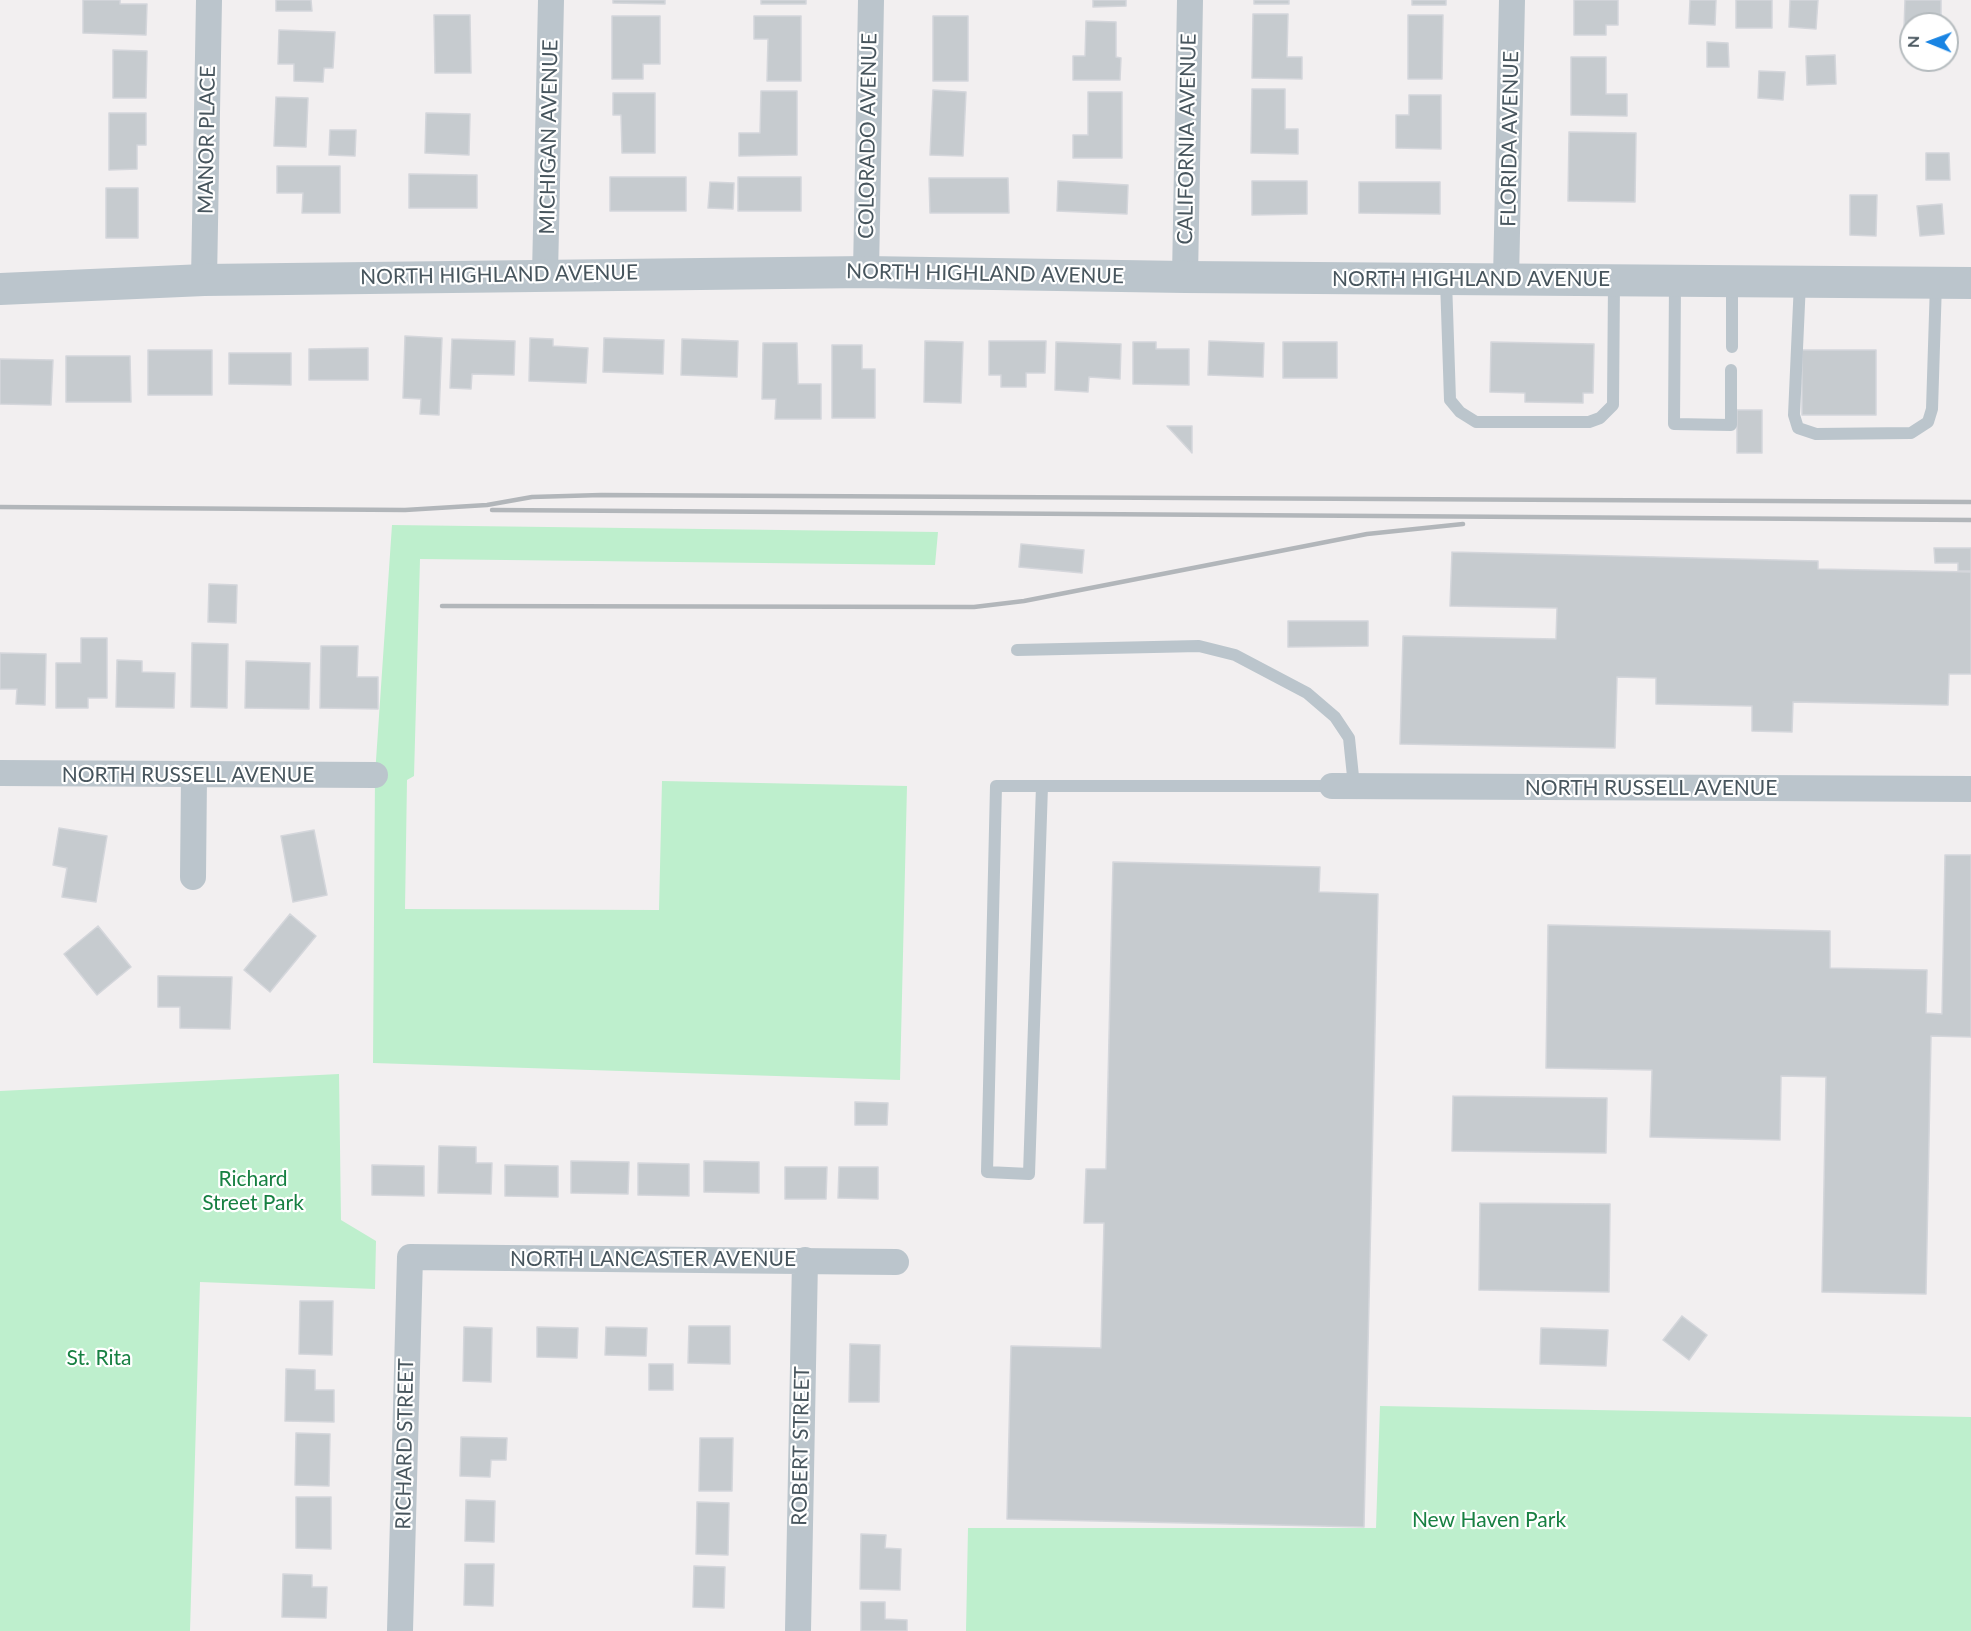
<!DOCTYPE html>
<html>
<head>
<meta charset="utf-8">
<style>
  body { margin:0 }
  #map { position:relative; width:1971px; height:1631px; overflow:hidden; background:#f2eff0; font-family:Lato,sans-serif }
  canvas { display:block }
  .north { position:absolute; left:1899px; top:12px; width:60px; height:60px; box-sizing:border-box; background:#fff; border:2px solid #b5bbbe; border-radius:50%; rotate:271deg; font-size:16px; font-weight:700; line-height:24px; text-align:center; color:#47555d }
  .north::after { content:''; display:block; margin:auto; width:21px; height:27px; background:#1984e3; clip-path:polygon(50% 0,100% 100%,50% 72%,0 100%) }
</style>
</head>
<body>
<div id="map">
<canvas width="1971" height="1631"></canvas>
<div class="north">N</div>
</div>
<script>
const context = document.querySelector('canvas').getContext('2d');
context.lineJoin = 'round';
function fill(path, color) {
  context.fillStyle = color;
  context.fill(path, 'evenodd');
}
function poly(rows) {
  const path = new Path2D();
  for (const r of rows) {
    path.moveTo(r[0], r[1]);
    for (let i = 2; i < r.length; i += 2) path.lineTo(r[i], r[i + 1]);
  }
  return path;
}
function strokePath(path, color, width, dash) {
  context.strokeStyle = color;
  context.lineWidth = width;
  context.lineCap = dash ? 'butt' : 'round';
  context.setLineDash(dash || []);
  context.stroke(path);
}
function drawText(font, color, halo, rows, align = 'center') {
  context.font = font + ' Lato,sans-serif';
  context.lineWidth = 4.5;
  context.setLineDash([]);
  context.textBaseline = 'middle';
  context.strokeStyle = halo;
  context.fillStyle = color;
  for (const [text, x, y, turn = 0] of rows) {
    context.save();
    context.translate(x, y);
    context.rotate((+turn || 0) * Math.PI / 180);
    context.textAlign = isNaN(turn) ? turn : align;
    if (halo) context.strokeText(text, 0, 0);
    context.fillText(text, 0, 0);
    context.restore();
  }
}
const green = poly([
  [392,525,938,532,935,565,420,559,414,776,407,780,405,909,659,910,662,781,907,786,900,1080,373,1063,375,775],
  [339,1074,341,1220,376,1241,375,1289,200,1282,190,1631,0,1631,0,1091],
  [1380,1406,1971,1417,1971,1631,966,1631,968,1528,1376,1528]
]);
const building = poly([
  [83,0,120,0,120,4,147,4,146,35,83,33,83,0],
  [276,0,311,0,312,11,276,11,276,0],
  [613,0,665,0,665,4,613,3,613,0],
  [761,0,806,0,806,4,761,4,761,0],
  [1093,0,1126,0,1126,6,1093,7,1093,0],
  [1254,0,1289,0,1289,4,1254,4,1254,0],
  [1412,0,1446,0,1446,5,1412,5,1412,0],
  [1574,0,1618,0,1618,25,1606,25,1606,35,1574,35,1574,0],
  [1690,0,1716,0,1715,25,1689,24,1690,0],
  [1736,0,1772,0,1772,28,1736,28,1736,0],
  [1790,0,1818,0,1816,29,1789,27,1790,0],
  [1905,0,1941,0,1941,24,1911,24,1911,29,1904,29,1905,0],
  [1253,14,1288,14,1287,57,1302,57,1302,79,1252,78,1253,14],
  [434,15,470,15,471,73,435,73,434,15],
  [1408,15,1443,15,1442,79,1408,79,1408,15],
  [612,16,660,16,660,64,643,64,643,79,612,79,612,16],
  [754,16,801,16,801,81,767,81,768,39,754,39,754,16],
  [933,16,968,16,968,81,933,81,933,16],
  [1086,21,1116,22,1116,57,1121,58,1120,80,1073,80,1073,56,1085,56,1086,21],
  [279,30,335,32,333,68,324,68,323,82,294,81,294,64,278,64,279,30],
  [1707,42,1728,43,1729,67,1707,67,1707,42],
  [113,50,147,51,146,98,113,98,113,50],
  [1835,55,1836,84,1807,85,1806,56,1835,55],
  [1571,57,1606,57,1606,94,1627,94,1627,116,1571,115,1571,57],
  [1759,71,1785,72,1783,100,1758,98,1759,71],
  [1252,89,1285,89,1285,129,1298,129,1298,154,1251,153,1252,89],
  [933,90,966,92,963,156,930,155,933,90],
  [761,91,797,91,797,155,739,156,739,133,760,133,761,91],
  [1088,92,1122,92,1122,158,1073,158,1073,135,1088,135,1088,92],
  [613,93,655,93,655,153,622,153,621,115,613,115,613,93],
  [1409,95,1441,95,1441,149,1396,148,1396,115,1409,115,1409,95],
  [276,97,308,98,306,147,274,146,276,97],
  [109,113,146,113,146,145,137,145,137,169,109,170,109,113],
  [426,113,470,114,469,155,425,153,426,113],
  [330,130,356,130,355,156,329,155,330,130],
  [1569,132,1636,133,1635,202,1568,201,1569,132],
  [1926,153,1949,153,1950,180,1926,180,1926,153],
  [277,166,340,166,340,213,302,213,303,193,277,193,277,166],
  [409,174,477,175,477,208,409,208,409,174],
  [610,177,686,177,686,211,610,211,610,177],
  [738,177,801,177,801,211,738,211,738,177],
  [929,178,1008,178,1009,213,930,213,929,178],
  [1058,181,1128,185,1127,214,1057,211,1058,181],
  [1252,181,1307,181,1307,214,1252,215,1252,181],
  [710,182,734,183,733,209,708,208,710,182],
  [1359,182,1440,182,1440,214,1359,213,1359,182],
  [106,188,138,188,138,238,106,238,106,188],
  [1850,195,1877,195,1876,236,1850,235,1850,195],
  [1942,204,1944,234,1920,236,1917,206,1942,204],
  [405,336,442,338,439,415,420,414,421,399,403,398,405,336],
  [530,338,553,339,553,346,588,348,586,383,529,381,530,338],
  [604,338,664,340,663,374,603,372,604,338],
  [452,339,515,341,514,375,472,374,471,389,450,388,452,339],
  [682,339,738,341,737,377,681,375,682,339],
  [925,341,963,342,961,403,924,402,925,341],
  [989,341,1046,341,1045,373,1026,373,1026,387,1001,387,1001,375,989,375,989,341],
  [1209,341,1264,343,1263,377,1208,375,1209,341],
  [1056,342,1121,344,1120,379,1089,377,1088,392,1055,390,1056,342],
  [1133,342,1156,342,1156,349,1189,349,1189,385,1133,384,1133,342],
  [1283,342,1337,342,1337,378,1283,378,1283,342],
  [1491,342,1594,344,1593,393,1583,393,1583,403,1525,402,1525,393,1490,392,1491,342],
  [763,343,797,343,798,384,821,384,821,419,775,419,776,399,762,399,763,343],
  [832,345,862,345,862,369,875,369,875,418,832,418,832,345],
  [368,348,368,380,309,380,309,349,368,348],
  [148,350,212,350,212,395,148,395,148,350],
  [1802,350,1876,350,1876,415,1802,415,1802,350],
  [229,353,291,353,291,385,229,384,229,353],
  [66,356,130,356,131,402,66,402,66,356],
  [0,359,53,360,51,405,0,404,0,359],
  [1737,410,1762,410,1762,453,1737,453,1737,410],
  [1167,426,1192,426,1192,453,1167,426],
  [1021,544,1084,550,1082,573,1019,567,1021,544],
  [1934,548,1971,548,1971,571,1958,571,1958,563,1935,563,1934,548],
  [1452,552,1818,561,1818,569,1971,572,1971,674,1949,674,1948,705,1793,702,1792,732,1752,731,1752,706,1656,704,1656,678,1617,677,1615,748,1400,744,1403,636,1556,639,1557,608,1450,606,1452,552],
  [209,584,237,585,236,623,208,622,209,584],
  [1288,621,1368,621,1368,646,1288,647,1288,621],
  [81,638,107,638,107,698,88,698,88,708,56,708,56,663,81,663,81,638],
  [192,643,228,644,227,708,191,707,192,643],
  [321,646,358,646,357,677,378,677,378,709,320,708,321,646],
  [0,653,46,654,45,705,16,704,17,689,0,689,0,653],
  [117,660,142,661,142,672,175,673,174,708,116,707,117,660],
  [246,661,310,663,309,709,245,708,246,661],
  [59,828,107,836,96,902,62,897,67,868,53,865,59,828],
  [314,830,327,895,293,902,281,836,314,830],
  [1945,855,1971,855,1971,1037,1931,1036,1926,1294,1822,1292,1826,1077,1781,1076,1780,1140,1650,1137,1652,1070,1546,1068,1548,925,1830,931,1830,968,1927,970,1926,1013,1942,1014,1945,855],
  [1113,862,1320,867,1319,892,1378,894,1364,1527,1007,1519,1011,1346,1101,1348,1104,1223,1084,1223,1086,1169,1106,1169,1113,862],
  [290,914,316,936,270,992,244,970,290,914],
  [98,926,131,967,97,995,64,954,98,926],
  [158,976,232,977,230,1029,180,1028,180,1007,158,1007,158,976],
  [1453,1096,1607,1098,1606,1153,1452,1151,1453,1096],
  [855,1102,888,1103,887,1125,855,1125,855,1102],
  [439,1146,476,1147,476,1163,492,1163,491,1194,438,1193,439,1146],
  [571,1161,629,1162,628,1194,571,1193,571,1161],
  [704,1161,759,1162,759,1193,704,1192,704,1161],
  [638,1163,689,1164,689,1196,638,1195,638,1163],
  [372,1165,424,1166,424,1196,372,1195,372,1165],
  [505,1165,558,1166,558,1197,505,1196,505,1165],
  [785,1167,827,1167,826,1199,785,1199,785,1167],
  [839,1167,878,1167,878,1199,838,1198,839,1167],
  [1480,1203,1610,1204,1609,1292,1479,1290,1480,1203],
  [300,1301,333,1301,332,1355,299,1354,300,1301],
  [1682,1316,1707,1335,1689,1360,1663,1340,1682,1316],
  [689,1326,730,1326,730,1364,688,1363,689,1326],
  [464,1327,492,1328,491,1382,463,1381,464,1327],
  [537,1327,578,1328,577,1358,537,1357,537,1327],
  [606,1327,647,1328,646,1356,605,1355,606,1327],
  [1541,1328,1608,1330,1606,1366,1540,1364,1541,1328],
  [850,1344,880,1345,879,1402,849,1402,850,1344],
  [649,1364,673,1364,673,1390,649,1390,649,1364],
  [286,1369,315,1370,315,1390,334,1390,334,1422,285,1421,286,1369],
  [296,1433,330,1434,329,1486,295,1485,296,1433],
  [461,1437,507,1438,506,1460,491,1460,490,1477,460,1476,461,1437],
  [700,1438,733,1438,732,1491,699,1491,700,1438],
  [296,1497,331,1497,331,1549,296,1548,296,1497],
  [466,1500,495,1501,494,1542,465,1541,466,1500],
  [697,1502,729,1503,728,1555,696,1554,697,1502],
  [861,1534,886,1535,885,1548,901,1549,900,1590,860,1589,861,1534],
  [465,1564,494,1564,493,1606,464,1605,465,1564],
  [694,1566,725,1567,724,1608,693,1607,694,1566],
  [283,1574,312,1575,312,1587,327,1587,326,1618,282,1617,283,1574],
  [861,1602,885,1602,885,1619,907,1620,907,1631,861,1631,861,1602]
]);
const service = poly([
  [1446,280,1450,400,1460,412,1476,422,1589,422,1600,418,1613,405,1614,282],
  [1675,282,1674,424,1731,425,1731,370],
  [1800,282,1794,415,1798,428,1816,434,1911,433,1928,422,1932,409,1936,283],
  [1732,347,1732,282],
  [1017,650,1199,646,1235,655,1307,693,1335,717,1349,738,1354,786],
  [1042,786,1029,1174,987,1172,996,786,1332,786]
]);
const minor = poly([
  [866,272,871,0],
  [545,274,551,0],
  [1185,277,1190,0],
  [1506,279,1512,0],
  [204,280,209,0],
  [0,773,375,775],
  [1332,786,1971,789],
  [193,877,194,776],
  [400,1631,410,1257,896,1262],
  [798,1631,805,1260]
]);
const tertiary = poly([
  [0,289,204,280,866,272,1185,277,1971,283]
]);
const rail = poly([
  [0,507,405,510,487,505,532,497,601,495,1971,502],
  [492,510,1971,520],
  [442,606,974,607,1024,601,1367,534,1463,524]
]);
const streetNames = [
  ["COLORADO AVENUE",868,136,-89],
  ["MICHIGAN AVENUE",549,137,-89],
  ["CALIFORNIA AVENUE",1187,139,-89],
  ["FLORIDA AVENUE",1510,139,-89],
  ["MANOR PLACE",207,140,-89],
  ["NORTH HIGHLAND AVENUE",985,274,1],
  ["NORTH HIGHLAND AVENUE",499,275,-1],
  ["NORTH HIGHLAND AVENUE",1471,279],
  ["NORTH RUSSELL AVENUE",188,775],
  ["NORTH RUSSELL AVENUE",1651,788],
  ["NORTH LANCASTER AVENUE",653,1259],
  ["RICHARD STREET",405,1444,-89],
  ["ROBERT STREET",801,1446,-89]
];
const parkNames = [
  ["Richard",253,1179],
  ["Street Park",253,1203],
  ["St. Rita",99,1358],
  ["New Haven Park",1489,1520]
];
fill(green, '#beefcd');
fill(building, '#c6cbcf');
strokePath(building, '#d4d6db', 1.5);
strokePath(service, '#bbc5cc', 12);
strokePath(minor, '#bbc5cc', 26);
strokePath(tertiary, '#bbc5cc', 32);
strokePath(rail, '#b2b6ba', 4.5);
drawText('21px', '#47555d', '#fff', streetNames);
drawText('21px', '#178042', '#fff', parkNames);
</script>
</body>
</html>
